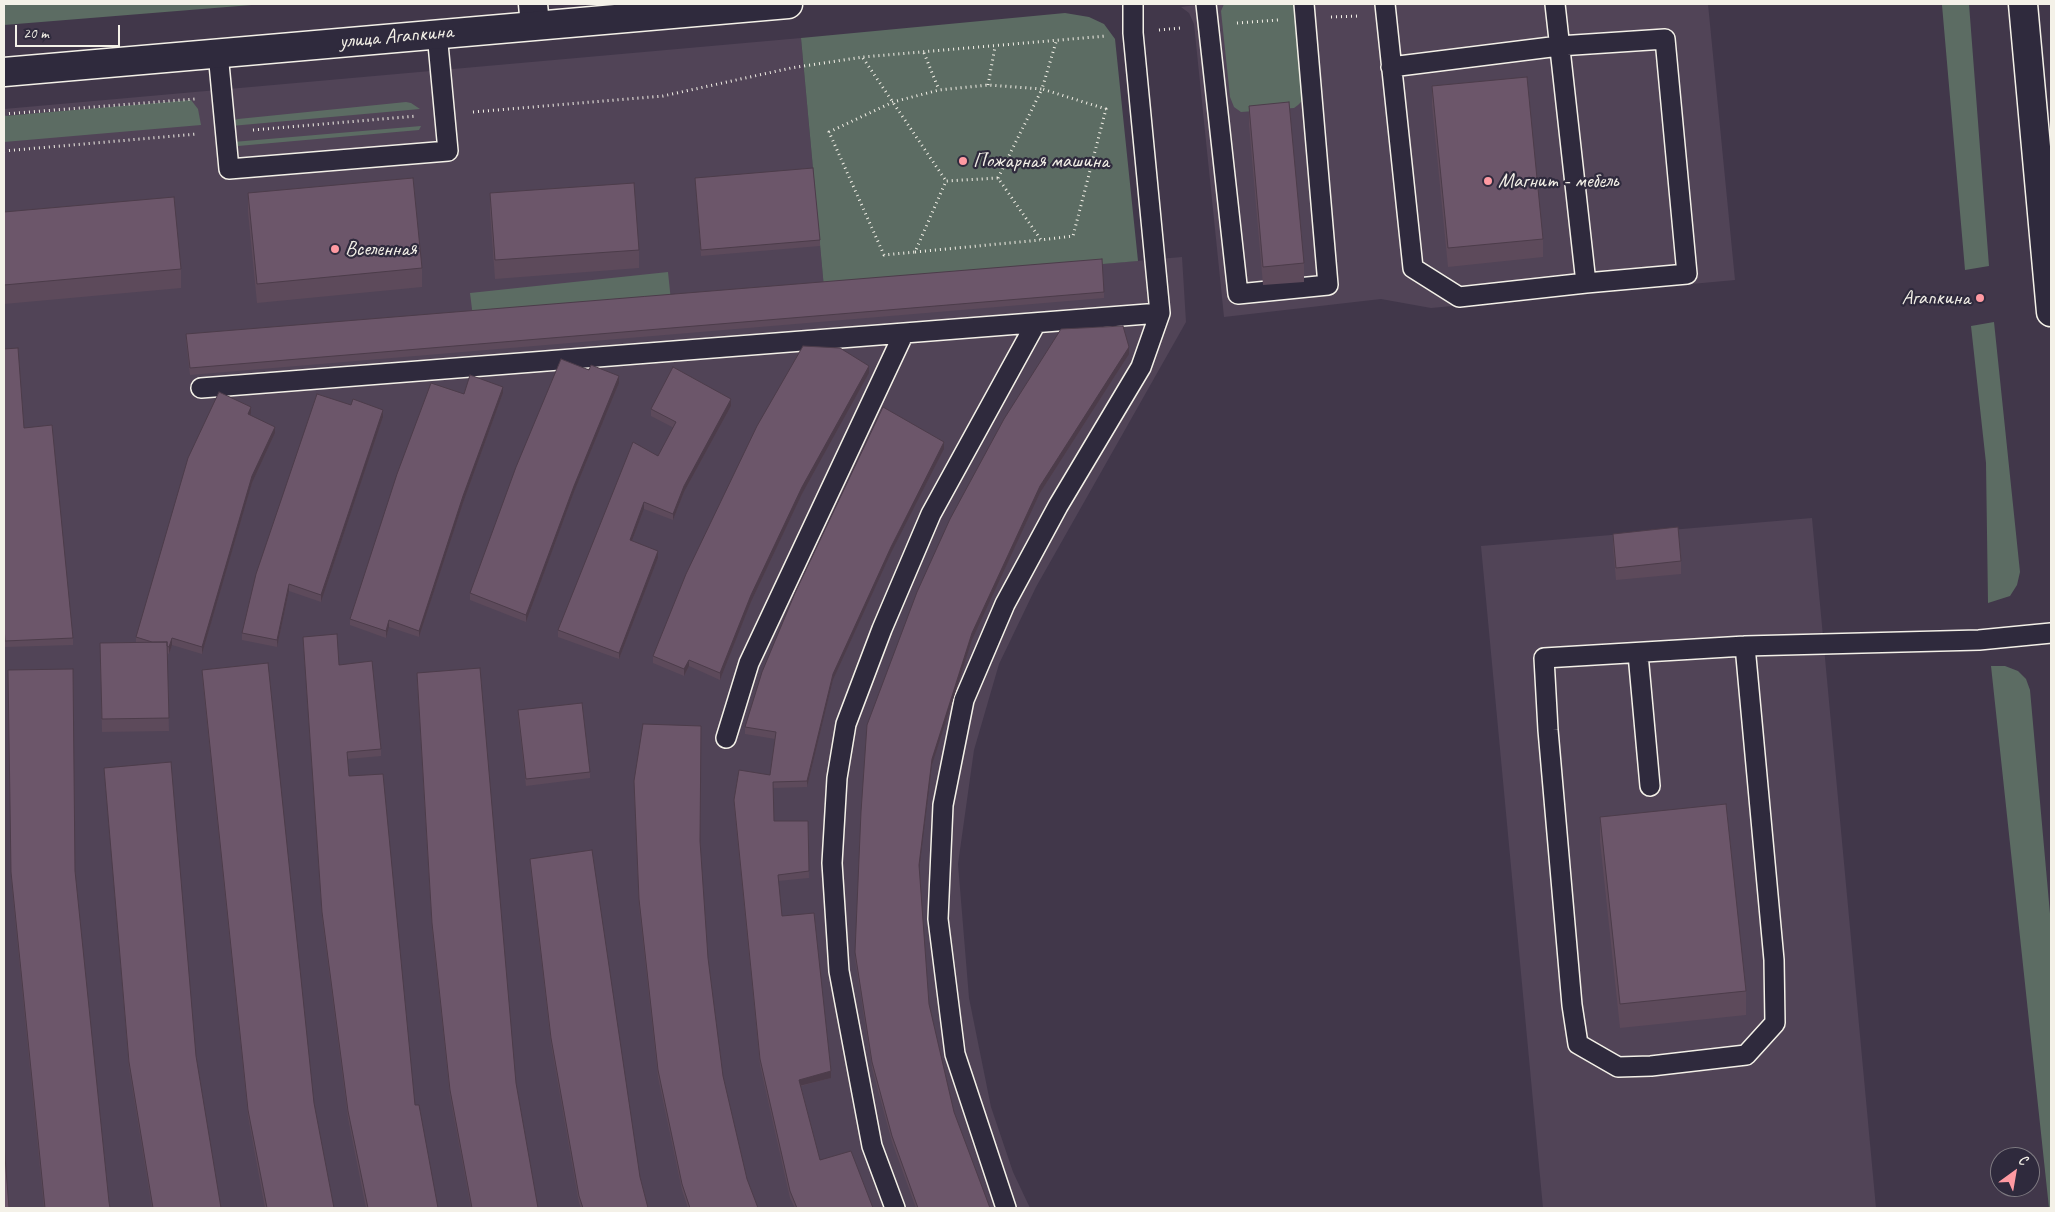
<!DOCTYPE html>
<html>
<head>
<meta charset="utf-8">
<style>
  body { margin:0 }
  #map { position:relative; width:2055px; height:1212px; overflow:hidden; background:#41374a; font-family:Caveat,sans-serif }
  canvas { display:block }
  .frame { position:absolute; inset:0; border:5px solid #f4f1e8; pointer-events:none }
  .north { position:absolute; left:1990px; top:1147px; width:50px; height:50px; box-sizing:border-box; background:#2f2a3d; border:1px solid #7e7a81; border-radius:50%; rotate:32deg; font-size:14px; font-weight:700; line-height:20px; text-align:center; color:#f4f1e8 }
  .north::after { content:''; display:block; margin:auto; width:18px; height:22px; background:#ff9aa2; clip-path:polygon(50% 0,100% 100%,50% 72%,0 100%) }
  .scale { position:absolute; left:15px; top:25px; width:105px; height:22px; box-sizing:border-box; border:2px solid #f4f1e8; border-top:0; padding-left:6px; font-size:15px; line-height:18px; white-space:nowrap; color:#f4f1e8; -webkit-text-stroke:4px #2f2a3d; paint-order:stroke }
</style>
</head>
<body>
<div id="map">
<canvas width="2055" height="1212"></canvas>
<div class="frame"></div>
<div class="north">С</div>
<div class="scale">20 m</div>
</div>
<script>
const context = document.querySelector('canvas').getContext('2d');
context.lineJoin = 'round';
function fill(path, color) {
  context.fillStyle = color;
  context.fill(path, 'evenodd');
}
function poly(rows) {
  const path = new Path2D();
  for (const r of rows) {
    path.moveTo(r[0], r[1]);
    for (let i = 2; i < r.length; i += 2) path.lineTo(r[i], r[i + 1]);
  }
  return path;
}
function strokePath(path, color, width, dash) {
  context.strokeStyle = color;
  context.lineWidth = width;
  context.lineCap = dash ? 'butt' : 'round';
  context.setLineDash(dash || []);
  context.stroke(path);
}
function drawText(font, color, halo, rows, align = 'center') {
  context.font = font + ' Caveat,sans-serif';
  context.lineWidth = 4.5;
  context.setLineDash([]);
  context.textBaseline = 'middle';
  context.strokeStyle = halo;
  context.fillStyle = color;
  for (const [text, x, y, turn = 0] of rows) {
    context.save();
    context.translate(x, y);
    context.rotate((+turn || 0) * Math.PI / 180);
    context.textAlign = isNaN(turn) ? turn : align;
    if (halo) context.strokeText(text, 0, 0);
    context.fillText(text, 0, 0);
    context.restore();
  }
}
const built = poly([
  [1203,4,1708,4,1735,280,1431,308,1381,299,1224,317,1194,24,1189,13,1181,7],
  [801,38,824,288,1182,257,1186,322,1036,587,999,664,974,750,958,864,969,998,991,1107,1013,1172,1030,1208,4,1208,4,109],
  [1812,518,1876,1208,1543,1208,1481,546]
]);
const green = poly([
  [4,4,264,4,4,25],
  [1224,4,1295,4,1303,100,1298,105,1294,108,1241,112,1234,107,1230,97,1221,11],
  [1950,4,1969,4,1989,266,1965,270,1942,5],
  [1065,13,1089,17,1104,24,1115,39,1138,261,824,288,801,38],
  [191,100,198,109,201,125,4,142,4,116],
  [406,102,411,103,420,109,231,126,234,120,238,119],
  [421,126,419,130,238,146,233,142],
  [668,272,671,301,473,317,470,293],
  [1994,322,2020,572,2017,585,2010,596,1988,603,1986,463,1971,326],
  [1991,666,2005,666,2018,671,2026,679,2030,690,2051,925,2051,1208,2049,1208]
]);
const path = poly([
  [1331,17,1360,16],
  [1237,23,1278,20],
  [1159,30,1181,28],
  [924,53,939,90],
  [863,58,946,181],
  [988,85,995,47],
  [473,112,663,96,791,68,863,57,1106,36],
  [4,114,195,99],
  [253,130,417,116],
  [4,151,197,134],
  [998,178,1042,89,988,85,939,90,893,102,829,132,884,255,915,252,946,181,998,178,1041,240,1073,236,1106,109,1042,89,1056,42],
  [915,252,1040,240]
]);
const service = poly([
  [1206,4,1238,294,1328,285,1304,4],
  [1385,4,1413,268,1459,297,1586,283,1555,4],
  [218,53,229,169,448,151,437,33],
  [1391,67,1559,46,1665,39,1687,274,1586,283],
  [201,388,1160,313,1133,33,1133,4],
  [1745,646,1774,960,1775,1023,1746,1055,1651,1066,1618,1067,1578,1044,1572,1005,1548,730,1544,658,1745,646,1979,640,2051,633],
  [1638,654,1650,786],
  [726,738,749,663,904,333],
  [895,1208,872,1146,839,971,832,863,837,778,846,724,882,629,931,514,1036,323],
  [1006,1208,955,1054,938,919,943,805,964,700,1005,604,1058,506,1141,367,1160,313]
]);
const minor = poly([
  [533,4,535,25]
]);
const secondary = poly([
  [2023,4,2051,312],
  [4,72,788,4]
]);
const wall = poly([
  [1432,86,1543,239,1543,257,1448,267,1432,105],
  [1249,106,1304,263,1304,282,1263,285,1249,125],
  [695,178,820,240,820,246,701,256],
  [248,193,422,268,422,287,257,303,248,212],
  [490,193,639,250,639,268,495,279,490,212],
  [4,212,181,269,181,288,4,304],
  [1104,292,1104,298,190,375,186,341,186,334],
  [4,349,24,428,73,638,73,645,5,647,4,634],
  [1129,354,1040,493,972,640,932,765,919,869,929,1004,954,1112,990,1208,916,1208,892,1142,872,1068,855,959,861,812,867,725],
  [869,373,802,494,751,602,720,680,689,666,684,676,653,663,653,656],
  [619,383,574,492,526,622,470,600,470,593],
  [503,393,463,503,419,637,389,627,386,638,350,625,350,619,464,394],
  [731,406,684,492,673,520,644,509,632,541,658,558,619,659,558,637,558,630,658,456,674,428,651,416,651,409],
  [251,413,250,415,275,433,252,483,202,654,172,645,169,654,167,653,169,731,102,732,100,656,136,642,136,637],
  [383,417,321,602,289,591,277,647,242,640,242,633],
  [944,449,891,553,833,680,807,787,773,788,774,821,808,821,809,878,778,881,782,916,831,1078,801,1086,820,1160,873,1208,795,1208,790,1198,760,1065,734,806,734,800,770,775,775,739,745,734,745,727],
  [1613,534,1681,561,1681,574,1616,580,1613,547],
  [303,637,339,665,381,749,381,756,347,759,349,776,415,1105,438,1208,366,1208,348,1118,322,918],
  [8,670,75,871,109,1202,110,1208,44,1208,11,879],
  [202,670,314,1103,334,1208,265,1208,248,1116,202,676],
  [417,680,516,1083,538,1208,471,1208,450,1096,432,930],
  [518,710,590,772,590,778,526,786,518,717],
  [104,768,196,1056,221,1208,152,1208,129,1068],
  [634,788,700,842,708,958,723,1076,747,1179,758,1208,688,1208,682,1190,658,1077,639,906],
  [1600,817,1746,991,1746,1015,1620,1028,1600,841],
  [530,859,640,1177,648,1208,581,1208,579,1203,551,1044,530,865]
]);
const shadedWall = poly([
  [1129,347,1129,354,1040,493,972,640,932,765,919,871,919,865,932,759,972,633,1040,486],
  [869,366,869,373,802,494,751,602,720,680,720,673,751,595,802,487],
  [619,376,619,383,574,492,526,622,526,615,574,486],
  [503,387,503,393,463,503,419,637,419,631,463,496],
  [731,399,731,406,684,492,673,520,673,514,684,486],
  [251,407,251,413,248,421,248,414],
  [383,410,383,417,321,602,321,595],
  [275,427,275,433,252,483,202,654,202,647,252,476],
  [944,442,944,449,891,553,833,680,807,787,807,781,833,674,891,547],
  [644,502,644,509,630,546,630,540],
  [658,551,658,558,619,659,619,653],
  [289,584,289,591,277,647,277,640],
  [389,620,389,627,386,638,386,631],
  [172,638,172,645,169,654,169,647],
  [689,660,689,666,684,676,684,669],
  [831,1071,831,1078,799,1086,799,1080]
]);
const building = poly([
  [1527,77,1543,239,1448,248,1432,86,1527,77],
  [1289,102,1304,263,1263,267,1249,106,1289,102],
  [813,168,820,240,701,250,695,178,813,168],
  [413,178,422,268,257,284,248,193,413,178],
  [634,183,639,250,495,260,490,193,634,183],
  [174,197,181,269,4,285,4,212,174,197],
  [1102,259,1104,292,190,368,186,334,1102,259],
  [1123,326,1129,347,1040,486,972,633,932,759,919,865,929,1004,954,1112,990,1208,918,1208,892,1136,872,1062,855,952,861,812,867,725,917,592,950,519,1004,419,1061,329,1123,326],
  [803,346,840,348,869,366,802,487,751,595,720,673,689,660,684,669,653,656,686,574,757,426,803,346],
  [18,348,24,428,52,425,73,638,5,641,4,627,4,349,18,348],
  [561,359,589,370,591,365,619,376,574,486,526,615,470,593,516,467,561,359],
  [673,367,731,399,684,486,673,514,644,502,630,540,658,551,619,653,558,630,633,442,658,456,676,422,651,409,673,367],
  [470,375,503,387,463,496,419,631,389,620,386,631,350,619,397,474,431,383,464,394,470,375],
  [219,392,251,407,248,414,275,427,252,476,202,647,172,638,169,647,167,646,167,642,152,642,136,637,188,458,219,392],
  [317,394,351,405,353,399,383,410,321,595,289,584,277,640,242,633,256,574,317,394],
  [883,407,944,442,891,547,833,674,807,781,773,782,774,821,808,821,809,871,778,875,782,916,814,913,831,1071,799,1080,820,1160,851,1151,873,1208,797,1208,790,1191,760,1059,734,800,739,770,770,775,776,732,745,727,762,672,795,593,883,407],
  [1678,527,1681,561,1616,568,1613,534,1678,527],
  [337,634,339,665,372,661,381,749,347,752,349,776,383,774,415,1105,419,1105,438,1208,368,1208,348,1111,322,912,303,637,337,634],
  [167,642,169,718,102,719,100,643,167,642],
  [268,663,314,1103,334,1208,267,1208,248,1110,202,670,268,663],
  [480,668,516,1083,538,1208,472,1208,450,1090,432,923,417,673,480,668],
  [73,669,75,871,109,1202,110,1208,45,1208,11,872,8,670,73,669],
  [582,703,590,772,526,779,518,710,582,703],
  [643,724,701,726,700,841,708,958,723,1076,747,1179,758,1208,690,1208,682,1184,658,1070,639,899,634,781,643,724],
  [171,762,196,1056,221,1208,153,1208,129,1062,104,768,171,762],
  [1726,804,1746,991,1620,1004,1600,817,1726,804],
  [592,850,640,1177,648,1208,583,1208,579,1196,551,1038,530,859,592,850],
  [4,1144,9,1208,4,1208,4,1144]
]);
const markers = [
  [963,161,5,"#ff9aa2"],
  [1488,181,5,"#ff9aa2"],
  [335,249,5,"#ff9aa2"],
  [1980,298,5,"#ff9aa2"]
];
const streetNames = [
  ["улица Агапкина",396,37,-5]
];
const poiNames = [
  ["Пожарная машина",973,161],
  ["Магнит - мебель",1498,181],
  ["Вселенная",345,249],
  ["Агапкина",1970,298,"right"]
];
fill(built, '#514457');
fill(green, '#5c6c63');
strokePath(service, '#f4f1e8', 22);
strokePath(minor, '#f4f1e8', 31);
strokePath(secondary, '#f4f1e8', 31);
strokePath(path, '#f4f1e8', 3, [1, 4]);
strokePath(service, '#2f2a3d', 19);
strokePath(minor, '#2f2a3d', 28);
strokePath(secondary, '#2f2a3d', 28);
fill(wall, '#5d4a5b');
fill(shadedWall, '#4c3c4a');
fill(building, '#6c566a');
strokePath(building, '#4c3c4a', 1);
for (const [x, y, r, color] of markers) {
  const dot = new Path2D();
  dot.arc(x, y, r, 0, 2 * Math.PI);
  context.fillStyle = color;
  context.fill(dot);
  strokePath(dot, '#2f2a3d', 2);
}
drawText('21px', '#f4f1e8', '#2f2a3d', streetNames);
drawText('21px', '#f4f1e8', '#2f2a3d', poiNames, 'left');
</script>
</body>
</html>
